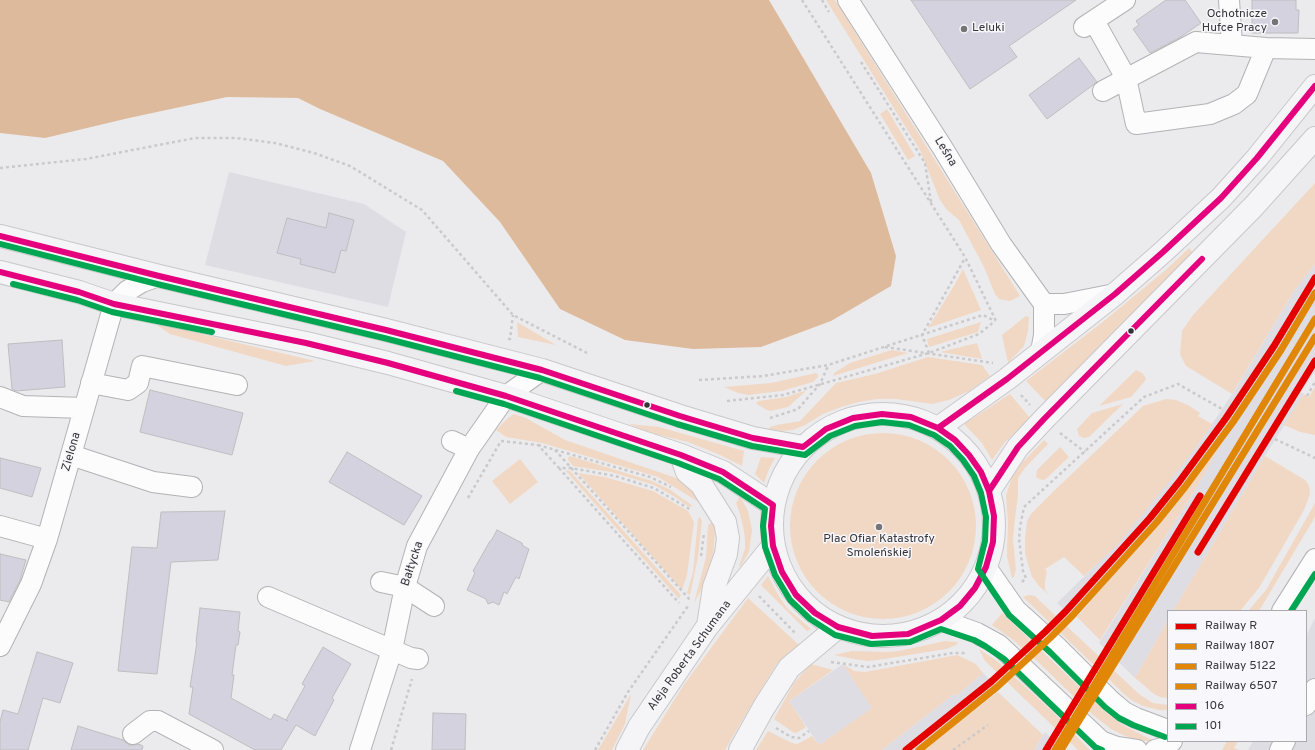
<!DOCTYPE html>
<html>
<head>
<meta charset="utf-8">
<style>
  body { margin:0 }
  #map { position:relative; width:1315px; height:750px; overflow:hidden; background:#ebebed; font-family:Overpass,sans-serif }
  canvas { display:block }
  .legend { position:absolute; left:1167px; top:610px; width:140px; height:132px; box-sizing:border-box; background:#f8f7fc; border:1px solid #aaa9ad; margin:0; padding:5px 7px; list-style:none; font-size:12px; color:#353537 }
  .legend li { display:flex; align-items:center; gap:8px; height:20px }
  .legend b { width:20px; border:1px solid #aaa9ad }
</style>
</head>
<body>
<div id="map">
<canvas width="1315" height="750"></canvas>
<ul class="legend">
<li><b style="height:5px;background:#e50000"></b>Railway R</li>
<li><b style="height:5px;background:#e18708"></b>Railway 1807</li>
<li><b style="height:5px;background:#e18708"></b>Railway 5122</li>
<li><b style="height:5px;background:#e18708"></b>Railway 6507</li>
<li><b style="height:5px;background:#e5007d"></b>106</li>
<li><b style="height:5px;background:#00a651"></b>101</li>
</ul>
</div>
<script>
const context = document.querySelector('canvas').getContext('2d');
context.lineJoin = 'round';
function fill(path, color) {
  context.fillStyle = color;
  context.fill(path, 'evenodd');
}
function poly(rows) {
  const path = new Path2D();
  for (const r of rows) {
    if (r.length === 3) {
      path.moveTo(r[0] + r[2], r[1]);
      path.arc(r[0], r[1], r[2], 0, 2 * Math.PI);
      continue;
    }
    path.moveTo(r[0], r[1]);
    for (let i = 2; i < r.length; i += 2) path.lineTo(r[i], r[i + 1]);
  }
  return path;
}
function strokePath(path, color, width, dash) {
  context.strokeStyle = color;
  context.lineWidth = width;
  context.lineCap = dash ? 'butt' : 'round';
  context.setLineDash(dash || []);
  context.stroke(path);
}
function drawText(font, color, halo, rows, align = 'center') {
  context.font = font + ' Overpass,sans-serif';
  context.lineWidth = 3;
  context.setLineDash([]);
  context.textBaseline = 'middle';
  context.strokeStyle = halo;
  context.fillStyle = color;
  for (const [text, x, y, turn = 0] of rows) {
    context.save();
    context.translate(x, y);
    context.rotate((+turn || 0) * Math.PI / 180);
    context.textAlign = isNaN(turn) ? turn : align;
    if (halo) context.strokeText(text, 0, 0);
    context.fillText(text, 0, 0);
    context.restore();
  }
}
const built = poly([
  [229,172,364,204,406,232,388,307,205,265],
  [1315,264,1315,371,1301,392,1304,394,1265,456,1173,611,1168,611,1168,620,1135,678,1099,643,1195,490,1223,440,1157,525,1074,619,1057,603,1117,544,1199,443,1233,393,1294,291],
  [1315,618,1315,750,1248,750,1253,741,1306,741,1306,636],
  [843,664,873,708,819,745,789,701],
  [983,673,1000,689,947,732,922,750,882,750,954,694,956,696],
  [1045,732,1064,750,1034,750]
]);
const green = poly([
  [826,0,835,0,1020,296,1010,301,999,299,995,294,984,267,959,220,947,210,940,200,920,150],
  [887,109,915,156,908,160,880,114],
  [1315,183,1315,264,1294,291,1232,394,1186,366,1180,354,1182,331,1193,315],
  [1189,248,1193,253,1045,401,1026,381,1104,321,1168,268],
  [963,269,981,310,928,328,955,284],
  [1026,316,1029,317,1028,331,1024,346,1008,363,1002,335],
  [517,322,556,345,518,337],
  [981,322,978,332,929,347,927,339],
  [154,323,315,361,286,366,170,334],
  [977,343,982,359,940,352],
  [892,350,908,353,833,376,834,373,850,363],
  [928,357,982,365,990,376,969,391,949,400,932,404,896,399,877,399,859,402,841,407,823,414,805,425,793,430,781,431,769,429,770,427,777,425,800,421,836,383,875,374],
  [1136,370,1142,373,1146,378,1145,381,1131,397,1099,406],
  [816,373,818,375,818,377,813,382,782,391,748,395,738,393,724,387,771,383],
  [1315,387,1315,435,1300,432,1284,425,1304,394,1309,397],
  [804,391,805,392,788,407,771,411,767,410,758,405,756,403,758,401,786,397],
  [1010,394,1030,418,1005,442,992,460,982,443,964,424],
  [1166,399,1176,400,1188,405,1200,413,1198,416,1212,424,1199,443,1172,478,1117,545,1084,576,1064,557,1045,569,1047,571,1045,582,1045,590,1049,595,1039,586,1032,577,1025,554,1025,538,1027,521,1031,514,1057,488,1143,406],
  [1123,404,1089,437,1084,438,1079,436,1077,429,1092,413],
  [514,414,526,418,565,440,676,478,686,483,703,501,700,503,658,477,542,443,506,437,496,430,508,418],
  [629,424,659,427,744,451,742,466,718,454,688,442,647,432],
  [883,526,93],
  [1226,436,1195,490,1100,640,1077,617,1157,525],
  [1044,440,1048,444,1025,468,1018,478,1018,495,1014,527,1013,540,1016,569,1014,577,1012,578,1007,556,1008,523,1006,496,1012,477,1020,465],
  [1060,447,1069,457,1048,477,1044,480,1039,479,1036,477,1037,470],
  [570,456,652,481,669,489,693,506,689,507,675,497,654,485,611,472,573,466,568,460,568,458],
  [1265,456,1305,480,1309,486,1310,494,1304,510,1259,588,1240,611,1173,611],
  [761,457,775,458,769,469,764,483,755,474],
  [520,459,538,482,510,504,492,481],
  [565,470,570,471,681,595,679,599],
  [578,473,605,477,653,491,688,511,694,522,687,575,682,590],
  [740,496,748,511,752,530,749,552,740,567,739,566,745,549,745,540,744,531,740,514,736,503],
  [1315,503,1315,517,1259,611,1248,611,1266,590],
  [700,517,702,521,698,557,690,595,687,593,693,572,698,519],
  [714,521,715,530,713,559,710,574,694,603,706,557,708,526,709,524],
  [768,576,780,598,787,608,811,629,807,631,761,585],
  [1029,595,1035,596,1039,600,1139,694,1153,703,1168,705,1168,710,1159,710,1143,706,1131,700,1124,694,1023,597],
  [748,598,799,645,788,653,776,665,753,702,725,750,643,750,683,686],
  [1002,613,1108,714,1123,725,1152,740,1151,742,1130,738,1121,734,1111,729,1093,715,1038,662,1012,639,992,625],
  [1168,620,1168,698,1160,697,1154,694,1135,678],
  [945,641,958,642,956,645,946,649,878,660,868,661,854,659,834,655,852,651,887,652,899,651],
  [979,649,997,661,1053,712,1090,750,1078,750,985,661],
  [957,655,976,664,983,673,956,696,954,694,882,750,756,750,768,731,792,743,797,744,803,741,812,736,819,745,872,708,843,664,854,671,865,672],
  [811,664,833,670,789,701,806,727,798,732,794,733,774,719,794,683],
  [998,692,1043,735,1034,750,922,750],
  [631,694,625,724,612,750,598,750],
  [1227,741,1238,741,1234,748,1239,750,1222,750]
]);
const water = poly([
  [0,0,769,0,871,173,896,256,891,286,831,321,761,347,693,349,625,340,560,309,500,222,443,161,320,109,298,98,227,97,129,118,45,138,0,133]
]);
const building = poly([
  [911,0,1076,0,1009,46,1017,57,970,89,911,0],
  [1166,0,1185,0,1201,23,1179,38,1150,53,1133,29,1139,25,1136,21,1166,0],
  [1252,0,1296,0,1296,10,1299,10,1298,33,1252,33,1252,0],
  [1079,58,1097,82,1047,119,1029,95,1079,58],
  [329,213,354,220,346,251,341,250,335,273,300,264,301,259,277,253,287,218,326,228,329,213],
  [62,340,65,387,16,391,12,389,8,344,62,340],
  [150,390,243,413,232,455,140,432,150,390],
  [347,452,422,496,404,525,329,482,347,452],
  [0,458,41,468,32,497,0,488,0,458],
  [225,511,218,560,171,562,157,674,118,671,132,547,157,548,161,512,225,511],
  [497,530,522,543,523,546,529,549,519,579,516,577,507,594,504,592,499,605,493,602,488,604,486,599,467,590,475,573,473,571,490,541,491,541,497,530],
  [0,554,26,560,20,580,9,602,0,600,0,554],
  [200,608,240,612,238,631,240,632,238,645,236,645,232,675,234,675,231,698,271,720,274,714,288,721,286,720,305,686,302,684,323,647,351,664,332,698,334,700,315,736,296,725,281,750,255,750,189,714,193,687,190,687,197,642,196,642,200,608],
  [37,652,73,663,60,703,43,698,28,750,0,750,0,722,3,710,18,714,37,652],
  [433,713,466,714,465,750,432,750,433,713],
  [78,726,123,740,129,745,134,745,138,744,143,746,142,750,71,750,78,726]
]);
const path = poly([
  [802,0,965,257,996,321],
  [822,0,829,12],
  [861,62,925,163,931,202],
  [0,168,86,159,195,138,236,138,275,143,314,153,350,166,422,210,513,315,587,353],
  [508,339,510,339,513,315],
  [885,347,993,363],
  [929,353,922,335,965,258],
  [699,380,764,376,828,365,983,315,995,321],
  [1021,395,1030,405],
  [1307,396,1315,382],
  [727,401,783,395,929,353,979,334,995,321],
  [770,418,798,409,820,384,828,366],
  [1060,433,1085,452],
  [1275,439,1315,458],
  [501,441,538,445,559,468,571,468,615,476,654,488,691,510],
  [538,445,650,477,671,487],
  [555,450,691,601],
  [559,468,679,603],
  [468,498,501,441],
  [701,556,704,533],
  [1022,582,1026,578,1023,571,1019,539,1020,527,1024,507,1144,397,1178,384,1222,409],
  [759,596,796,634],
  [831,662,868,667,953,653,964,653,965,651],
  [776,728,791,737,799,738,809,731],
  [391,750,412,679],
  [595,750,628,692,688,606],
  [953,750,988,725]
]);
const minor = poly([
  [848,0,942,147,1001,244,1044,304,1044,335,1041,352],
  [1229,0,1232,45],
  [1094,21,1126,78,1136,124,1210,114,1234,104,1247,94,1266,48],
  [1084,27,1125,0],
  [1103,91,1196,42,1266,48,1315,49],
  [1044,304,1064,304,1115,294],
  [91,383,128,390,138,383,142,366,237,385],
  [0,397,23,406,84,408],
  [452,441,469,449],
  [71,455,153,482,192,487],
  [0,526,47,539],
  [986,567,1016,610,1057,647,1111,701,1124,712,1136,718,1168,730],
  [381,582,405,587,434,606],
  [268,597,411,658,418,659],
  [1282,611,1315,559],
  [941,620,977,633,999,645,1101,741,1107,750],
  [0,646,31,584,47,539,114,304,127,291,142,282,159,276],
  [1306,705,1315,689],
  [133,734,150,721,158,721,213,750],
  [1101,741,1117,747,1137,750],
  [360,750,392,650,405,587,417,546,469,449,506,396,542,370],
  [1155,750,1166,747,1172,741],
  [1280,750,1285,741]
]);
const major = poly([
  [0,236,159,276,386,330,542,370,680,416,753,438,803,447],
  [0,272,79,292,114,304,306,343,388,363,506,396,681,455,723,472,773,505],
  [883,525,111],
  [938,428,1007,379,1115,294,1163,252,1221,198,1257,158,1315,86],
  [681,455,687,472,701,484,725,522,728,538,726,554,714,587,708,626],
  [989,491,1018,447,1044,419,1254,206,1315,138],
  [627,750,639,727,707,627,773,546],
  [740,750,764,707,789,668,838,627]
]);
const bus1 = poly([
  [0,236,159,276,386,330,542,370,680,416,753,438,803,447,826,429,853,418,882,414,911,417,938,428,955,440,969,455,981,472,989,491,994,516,993,542,986,567,975,588,960,606,941,620,908,634,872,636,838,627,815,613,796,595,782,572,773,546,771,526,773,505,723,472,681,455,506,396,388,363,306,343,114,304,79,292,0,272],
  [938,428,1007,379,1115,294,1163,252,1221,198,1257,158,1315,86],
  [989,491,1018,447,1044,419,1202,259]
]);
const bus2 = poly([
  [0,244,157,284,384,338,540,378,677,424,752,446,805,455,830,436,855,426,882,422,909,425,934,435,950,446,963,460,974,476,981,493,986,517,985,541,978,569,1009,615,1051,653,1105,707,1119,718,1133,725,1165,737],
  [13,284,77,300,112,312,212,332],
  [456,391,504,404,678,463,719,479,765,509,763,526,765,547,775,575,790,600,810,619,835,635,871,644,910,642,941,629,974,640,985,646,1004,659,1095,747,1102,750],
  [1291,611,1315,574]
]);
const rail1 = poly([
  [1198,552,1315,361],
  [906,750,992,681,1045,632,1066,611,1150,518,1179,482,1226,418,1274,346,1315,278],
  [1046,750,1200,496]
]);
const rail2 = poly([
  [919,750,997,687,1050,638,1072,616,1156,523,1185,487,1233,422,1281,350,1315,293]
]);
const rail3 = poly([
  [1055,750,1315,319]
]);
const rail4 = poly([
  [1061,750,1315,337]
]);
const markers = [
  [1275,22,4,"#757577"],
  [964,29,4,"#757577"],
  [1131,331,3.5,"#353537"],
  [647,405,3.5,"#353537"],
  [879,527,4,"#757577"]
];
const poiNames = [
  ["Ochotnicze",1267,15],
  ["Hufce Pracy",1267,29],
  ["Leluki",972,29,"left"],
  ["Plac Ofiar Katastrofy",879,540,"center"],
  ["Smoleńskiej",879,554,"center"]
];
const streetNames = [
  ["Leśna",945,152,58],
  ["Zielona",72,452,-74],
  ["Bałtycka",413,564,-72],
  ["Aleja Roberta Schumana",690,656,-54]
];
fill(built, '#dedde4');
fill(green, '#f1d8c4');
fill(water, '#deba9c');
fill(building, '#d4d2de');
strokePath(building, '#bebec0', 1);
strokePath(minor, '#b3b3b5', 22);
strokePath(major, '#c8c8c9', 24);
strokePath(path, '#cacacc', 2.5, [3, 3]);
strokePath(minor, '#fcfcfc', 20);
strokePath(major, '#f5f5f8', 22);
strokePath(bus1, '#e5007d', 6);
strokePath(bus2, '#00a651', 6);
strokePath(rail1, '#e50000', 7);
strokePath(rail2, '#e18708', 7);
strokePath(rail3, '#e18708', 7);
strokePath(rail4, '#e18708', 7);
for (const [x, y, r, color] of markers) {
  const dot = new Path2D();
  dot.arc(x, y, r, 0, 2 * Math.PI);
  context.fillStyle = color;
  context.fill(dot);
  strokePath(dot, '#f8f7fc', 1.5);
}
drawText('12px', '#353537', '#f8f7fc', poiNames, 'right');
drawText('12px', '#353537', '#f8f7fc', streetNames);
</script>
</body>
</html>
